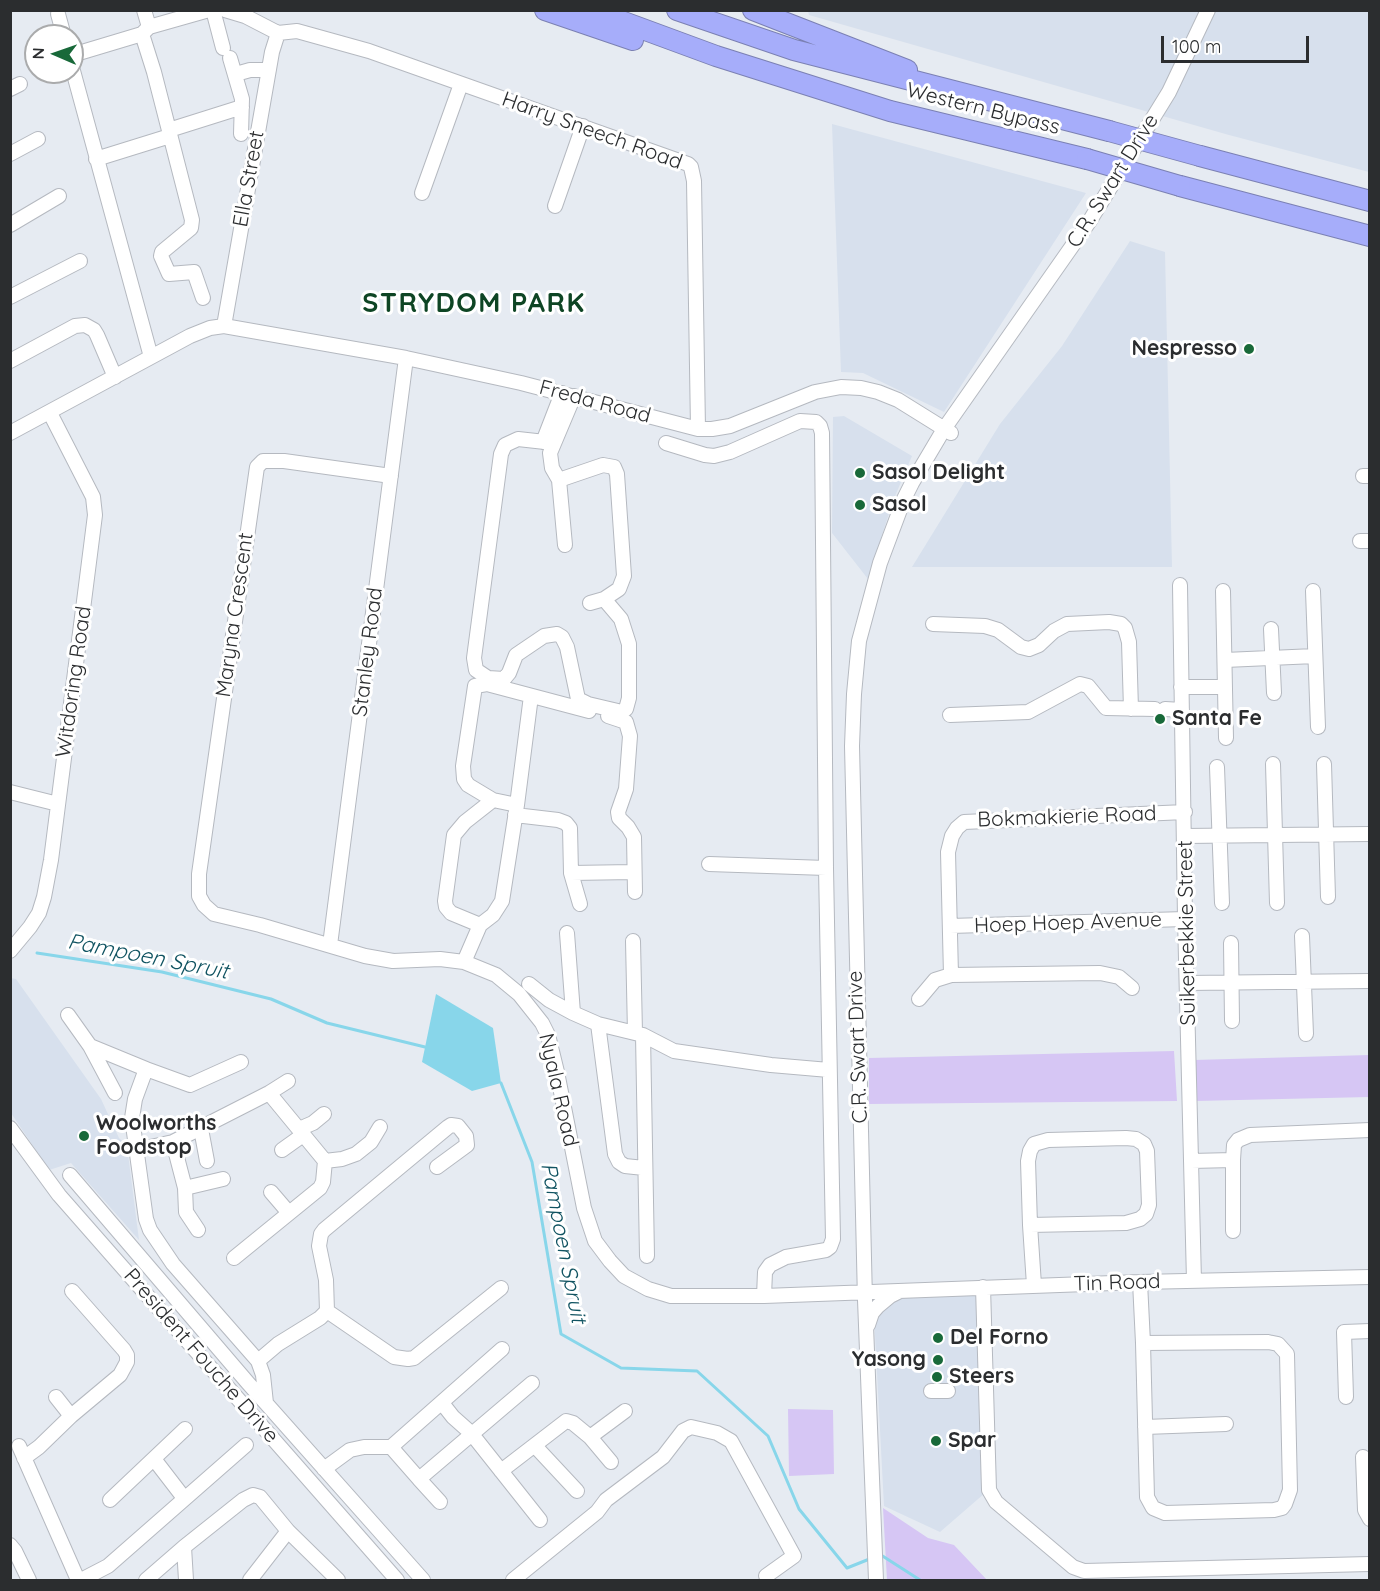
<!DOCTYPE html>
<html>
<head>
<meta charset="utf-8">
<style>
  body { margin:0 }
  #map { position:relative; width:1380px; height:1591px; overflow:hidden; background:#e6ebf2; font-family:Quicksand,sans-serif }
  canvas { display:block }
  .frame { position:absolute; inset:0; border:12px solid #2b2d2f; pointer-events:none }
  .north { position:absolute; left:24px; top:24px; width:60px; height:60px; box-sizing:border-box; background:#fff; border:2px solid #aaabac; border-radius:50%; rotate:272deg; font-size:16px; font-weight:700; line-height:24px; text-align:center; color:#2b2d2f }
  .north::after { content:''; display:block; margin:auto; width:21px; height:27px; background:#186939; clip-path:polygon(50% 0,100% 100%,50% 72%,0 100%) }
  .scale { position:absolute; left:1161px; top:36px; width:148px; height:27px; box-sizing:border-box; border:3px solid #2b2d2f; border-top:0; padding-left:8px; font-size:18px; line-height:21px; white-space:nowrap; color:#2b2d2f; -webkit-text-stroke:4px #fff; paint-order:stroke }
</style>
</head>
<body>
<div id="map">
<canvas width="1380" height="1591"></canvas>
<div class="frame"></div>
<div class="north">N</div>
<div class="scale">100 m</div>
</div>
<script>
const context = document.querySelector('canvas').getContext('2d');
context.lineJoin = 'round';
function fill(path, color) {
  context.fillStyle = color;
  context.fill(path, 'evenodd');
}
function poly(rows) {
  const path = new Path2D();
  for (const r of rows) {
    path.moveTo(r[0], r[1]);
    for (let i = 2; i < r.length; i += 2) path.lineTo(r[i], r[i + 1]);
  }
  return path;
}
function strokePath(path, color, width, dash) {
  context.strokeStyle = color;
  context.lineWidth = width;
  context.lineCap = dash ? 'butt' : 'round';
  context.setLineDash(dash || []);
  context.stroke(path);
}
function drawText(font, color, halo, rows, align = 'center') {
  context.font = font + ' Quicksand,sans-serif';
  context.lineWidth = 6;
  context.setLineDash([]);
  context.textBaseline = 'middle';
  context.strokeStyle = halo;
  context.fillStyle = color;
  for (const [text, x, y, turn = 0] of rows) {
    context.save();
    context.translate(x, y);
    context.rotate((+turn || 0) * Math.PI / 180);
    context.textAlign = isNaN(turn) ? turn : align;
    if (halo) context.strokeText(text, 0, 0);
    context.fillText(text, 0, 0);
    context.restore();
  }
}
const built = poly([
  [808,11,1369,11,1369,172,1229,135,809,15],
  [832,124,1086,193,944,412,863,373,841,372],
  [1130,241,1165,252,1172,567,912,567,1000,424,1062,346],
  [844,416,912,456,893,501,868,579,832,533,833,417],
  [10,978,16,979,101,1099,119,1138,127,1146,139,1240,71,1163,49,1170,11,1113],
  [977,1292,985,1493,940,1532,884,1506,873,1297]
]);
const green = poly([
  [1174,1051,1177,1101,869,1104,869,1058],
  [1369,1055,1369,1097,1195,1101,1194,1060],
  [788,1409,833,1410,834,1474,789,1476],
  [883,1508,928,1538,954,1545,987,1580,887,1580]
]);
const water = poly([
  [436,994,493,1028,501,1083,472,1091,422,1062]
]);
const stream = poly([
  [37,953,162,972,271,999,327,1023,425,1047],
  [501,1083,532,1162,561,1334,621,1368,697,1371,768,1436,799,1509,847,1568,872,1558],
  [878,1556,881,1555,920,1580]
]);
const minor = poly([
  [144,10,149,27],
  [213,10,223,48],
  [225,10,245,16,278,33],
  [58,14,64,36],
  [278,33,297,31,369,51,688,164,691,167,694,181,698,429],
  [142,34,154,72,192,220,191,228,162,252,161,256,169,274,194,272,203,298],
  [72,55,142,34,149,27,209,10],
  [230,58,242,99,241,134],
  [72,67,151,357],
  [236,74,250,70,269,70],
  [10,89,20,84],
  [169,130,242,107],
  [10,154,38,139],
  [96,159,170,136],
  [422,193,461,84],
  [555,206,583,126],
  [10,225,59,196],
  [10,297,80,261],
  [224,326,272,52,278,33],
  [10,361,75,326,85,325,94,330,97,335,115,377],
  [10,433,190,336,210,328,224,326,406,358,521,383,698,429,712,429,730,426,815,392,841,387,861,388,878,392,898,400,951,433],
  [543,442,562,393],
  [554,443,518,439,505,445,501,454,474,658,476,670,488,678,504,679,509,673,516,655,544,636,557,634,562,637,567,647,578,699,588,704,622,712,626,709,629,698,629,644,621,619,604,599],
  [666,443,705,455,714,456,730,452,800,421,816,422,820,426,822,433,826,868,833,1239,830,1247,826,1250,786,1257,770,1265,765,1272,764,1296],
  [391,476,284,461,263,461,257,467,199,874,199,896,204,905,214,914,260,925,365,956,393,961,440,959,464,962,496,975,519,994,542,1023,548,1035,557,1072,584,1208,595,1241,610,1261,624,1276,648,1289,671,1296,764,1296,1140,1282,1370,1277],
  [1363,476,1370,476],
  [559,480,603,465,614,467,617,474,624,576,619,589,604,599,590,603],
  [1360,541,1370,541],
  [565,545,559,480,552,468,550,453,574,396],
  [1180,585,1185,919,1194,1281],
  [1223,591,1226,738],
  [1313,591,1318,727],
  [933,624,985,626,998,630,1021,647,1029,649,1039,645,1054,631,1067,624,1109,622,1121,624,1125,628,1129,642,1131,709],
  [1271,629,1274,693],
  [1225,660,1315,656],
  [1181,687,1225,687],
  [1165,709,1182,710],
  [950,715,1028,712,1080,684,1088,686,1106,708,1155,709],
  [608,716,626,722,630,736,626,789,618,812,619,818,628,827,634,837,635,892],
  [1273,764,1277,903],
  [1324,764,1328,897],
  [1217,767,1222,903],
  [10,792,58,804],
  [517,805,493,800,468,785,464,779,463,766,475,686,487,684,589,711],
  [515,815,558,820,566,823,570,828,571,873,580,904],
  [1185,836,1370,834],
  [709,864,826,868],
  [571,873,633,872],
  [480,925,451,913,446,907,445,901,454,835,465,822,493,800],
  [950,926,1185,919],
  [567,933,573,1013],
  [1302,936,1306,1034],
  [633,941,635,1033],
  [1231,943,1232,1021],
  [330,945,406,358],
  [10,951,30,927,39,913,44,897,51,860,95,515,93,497,50,413],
  [464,962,480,925,493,915,502,901,517,805,531,696],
  [951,975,948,852,952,836,957,828,964,822,1185,812],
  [1187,983,1370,981],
  [529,984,549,1000,573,1013,598,1024,643,1035,674,1051,771,1065,829,1070],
  [919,999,935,980,951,975,1100,973,1119,977,1132,988],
  [68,1015,90,1046,146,1069],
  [598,1024,615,1154,619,1162,625,1166,644,1168],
  [643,1035,647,1256],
  [90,1046,115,1093],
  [241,1062,190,1085,146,1069,135,1099,132,1118,146,1219,150,1230,173,1264,258,1361,263,1375,266,1403],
  [10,1128,59,1195,397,1580],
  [201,1129,207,1161],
  [299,1129,313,1123,324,1114],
  [173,1142,185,1188,186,1212,198,1230],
  [137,1150,173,1142,269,1093,288,1081],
  [282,1150,303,1135],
  [325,1161,342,1159,356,1154,371,1142,380,1127],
  [1191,1161,1233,1160],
  [70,1175,248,1383,423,1580],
  [185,1188,223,1179],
  [271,1192,289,1213],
  [1030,1225,1126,1223,1140,1219,1146,1214,1149,1205,1147,1151,1144,1144,1136,1139,1126,1138,1048,1140,1034,1144,1030,1151,1028,1161,1030,1225,1034,1285],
  [1233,1231,1233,1160,1234,1145,1238,1140,1250,1135,1370,1130],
  [234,1258,320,1188,323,1182,325,1161,269,1093],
  [1140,1282,1143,1343],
  [983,1287,989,1490,996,1502,1073,1567,1084,1571,1370,1564],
  [327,1311,394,1357,408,1359,414,1358,501,1288],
  [868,1325,872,1313,878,1306,890,1296,898,1292],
  [1268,1342,1278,1344,1287,1354,1290,1490,1285,1504,1282,1508,1274,1510,1165,1513,1153,1508,1147,1497,1143,1343,1268,1342],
  [258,1361,278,1344,320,1318,327,1311,326,1280,319,1246,321,1234,324,1230,448,1127,451,1125,458,1126,466,1136,467,1145,437,1167],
  [931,1391,948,1391],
  [56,1397,71,1416],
  [1346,1397,1344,1332,1370,1331],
  [442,1403,453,1417,471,1433,540,1520],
  [1145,1427,1226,1424],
  [590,1437,625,1411],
  [19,1446,78,1580],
  [535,1446,577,1491],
  [391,1447,419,1479,532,1383],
  [1363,1457,1365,1510,1370,1519],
  [24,1458,39,1447,71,1416,120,1375,127,1362,127,1355,124,1350,72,1291],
  [154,1459,184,1498],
  [324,1469,350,1450,364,1447,391,1447,502,1349],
  [501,1471,566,1421,573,1423,590,1437,611,1462],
  [419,1479,440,1502],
  [110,1500,185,1429],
  [10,1545,15,1551,29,1580],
  [184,1547,186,1580],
  [81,1580,108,1566,246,1445],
  [146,1580,184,1547,243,1500,253,1495,260,1497,288,1531,338,1580],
  [250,1580,288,1531],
  [513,1580,597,1512,606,1500,663,1457,683,1431,691,1427,717,1433,731,1441,794,1556,766,1576],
  [876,1580,865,1300,852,746,854,694,859,641,880,563,904,499,912,483,944,429,1089,222,1169,92,1208,10]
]);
const highway = poly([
  [545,10,633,40],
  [591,10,716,56,890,111,1087,159],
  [677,10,794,50,1109,131],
  [753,10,907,70],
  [1200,156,1370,201],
  [1180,186,1370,236]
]);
const highwayBridge = poly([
  [1109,131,1200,156],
  [1087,159,1180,186]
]);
const markers = [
  [1249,349,6,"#186939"],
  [860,473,6,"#186939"],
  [860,505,6,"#186939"],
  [1160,719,6,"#186939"],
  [84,1136,6,"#186939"],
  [938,1338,6,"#186939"],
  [938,1360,6,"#186939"],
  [937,1377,6,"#186939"],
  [936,1441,6,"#186939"]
];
const streetNames = [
  ["Western Bypass",983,109,14],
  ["Harry Sneech Road",592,131,20],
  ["Ella Street",249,179,-80],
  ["C.R. Swart Drive",1113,181,-58],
  ["Freda Road",595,402,15],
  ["Maryna Crescent",235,615,-82],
  ["Stanley Road",368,652,-83],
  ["Witdoring Road",74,682,-82],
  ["Bokmakierie Road",1067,817,-2],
  ["Hoep Hoep Avenue",1068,923,-2],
  ["Suikerbekkie Street",1187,933,-91],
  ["C.R. Swart Drive",858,1047,-92],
  ["Nyala Road",558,1090,77],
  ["Tin Road",1117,1283,-2],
  ["President Fouche Drive",201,1356,49]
];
const poiNames = [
  ["Nespresso",1237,349,"right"],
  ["Sasol Delight",872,473],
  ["Sasol",872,505],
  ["Santa Fe",1172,719],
  ["Woolworths",96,1124],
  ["Foodstop",96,1148],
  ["Del Forno",950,1338],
  ["Yasong",926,1360,"right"],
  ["Steers",949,1377],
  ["Spar",948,1441]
];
const waterNames = [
  ["Pampoen Spruit",148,957,11],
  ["Pampoen Spruit",563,1243,79]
];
const districtNames = [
  ["STRYDOM PARK",474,304]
];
fill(built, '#d7e0ed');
fill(green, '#d6c6f4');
fill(water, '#88d6ea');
strokePath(stream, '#88d6ea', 3);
strokePath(minor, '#b5b9c0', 16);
strokePath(highway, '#7b80b3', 22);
strokePath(minor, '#fff', 14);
strokePath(highway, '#a6adfa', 20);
strokePath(highwayBridge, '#7b80b3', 22, []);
strokePath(highwayBridge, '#a6adfa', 20);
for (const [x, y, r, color] of markers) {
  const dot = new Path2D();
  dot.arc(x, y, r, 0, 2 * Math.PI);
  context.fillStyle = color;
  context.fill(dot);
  strokePath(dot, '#fff', 2);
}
drawText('21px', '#2b2d2f', '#fff', streetNames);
drawText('bold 21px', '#2b2d2f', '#fff', poiNames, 'left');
drawText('italic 22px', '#105361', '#fff', waterNames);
context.letterSpacing = '1.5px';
drawText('bold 27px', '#0e4524', '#fff', districtNames);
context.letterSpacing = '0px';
</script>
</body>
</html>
